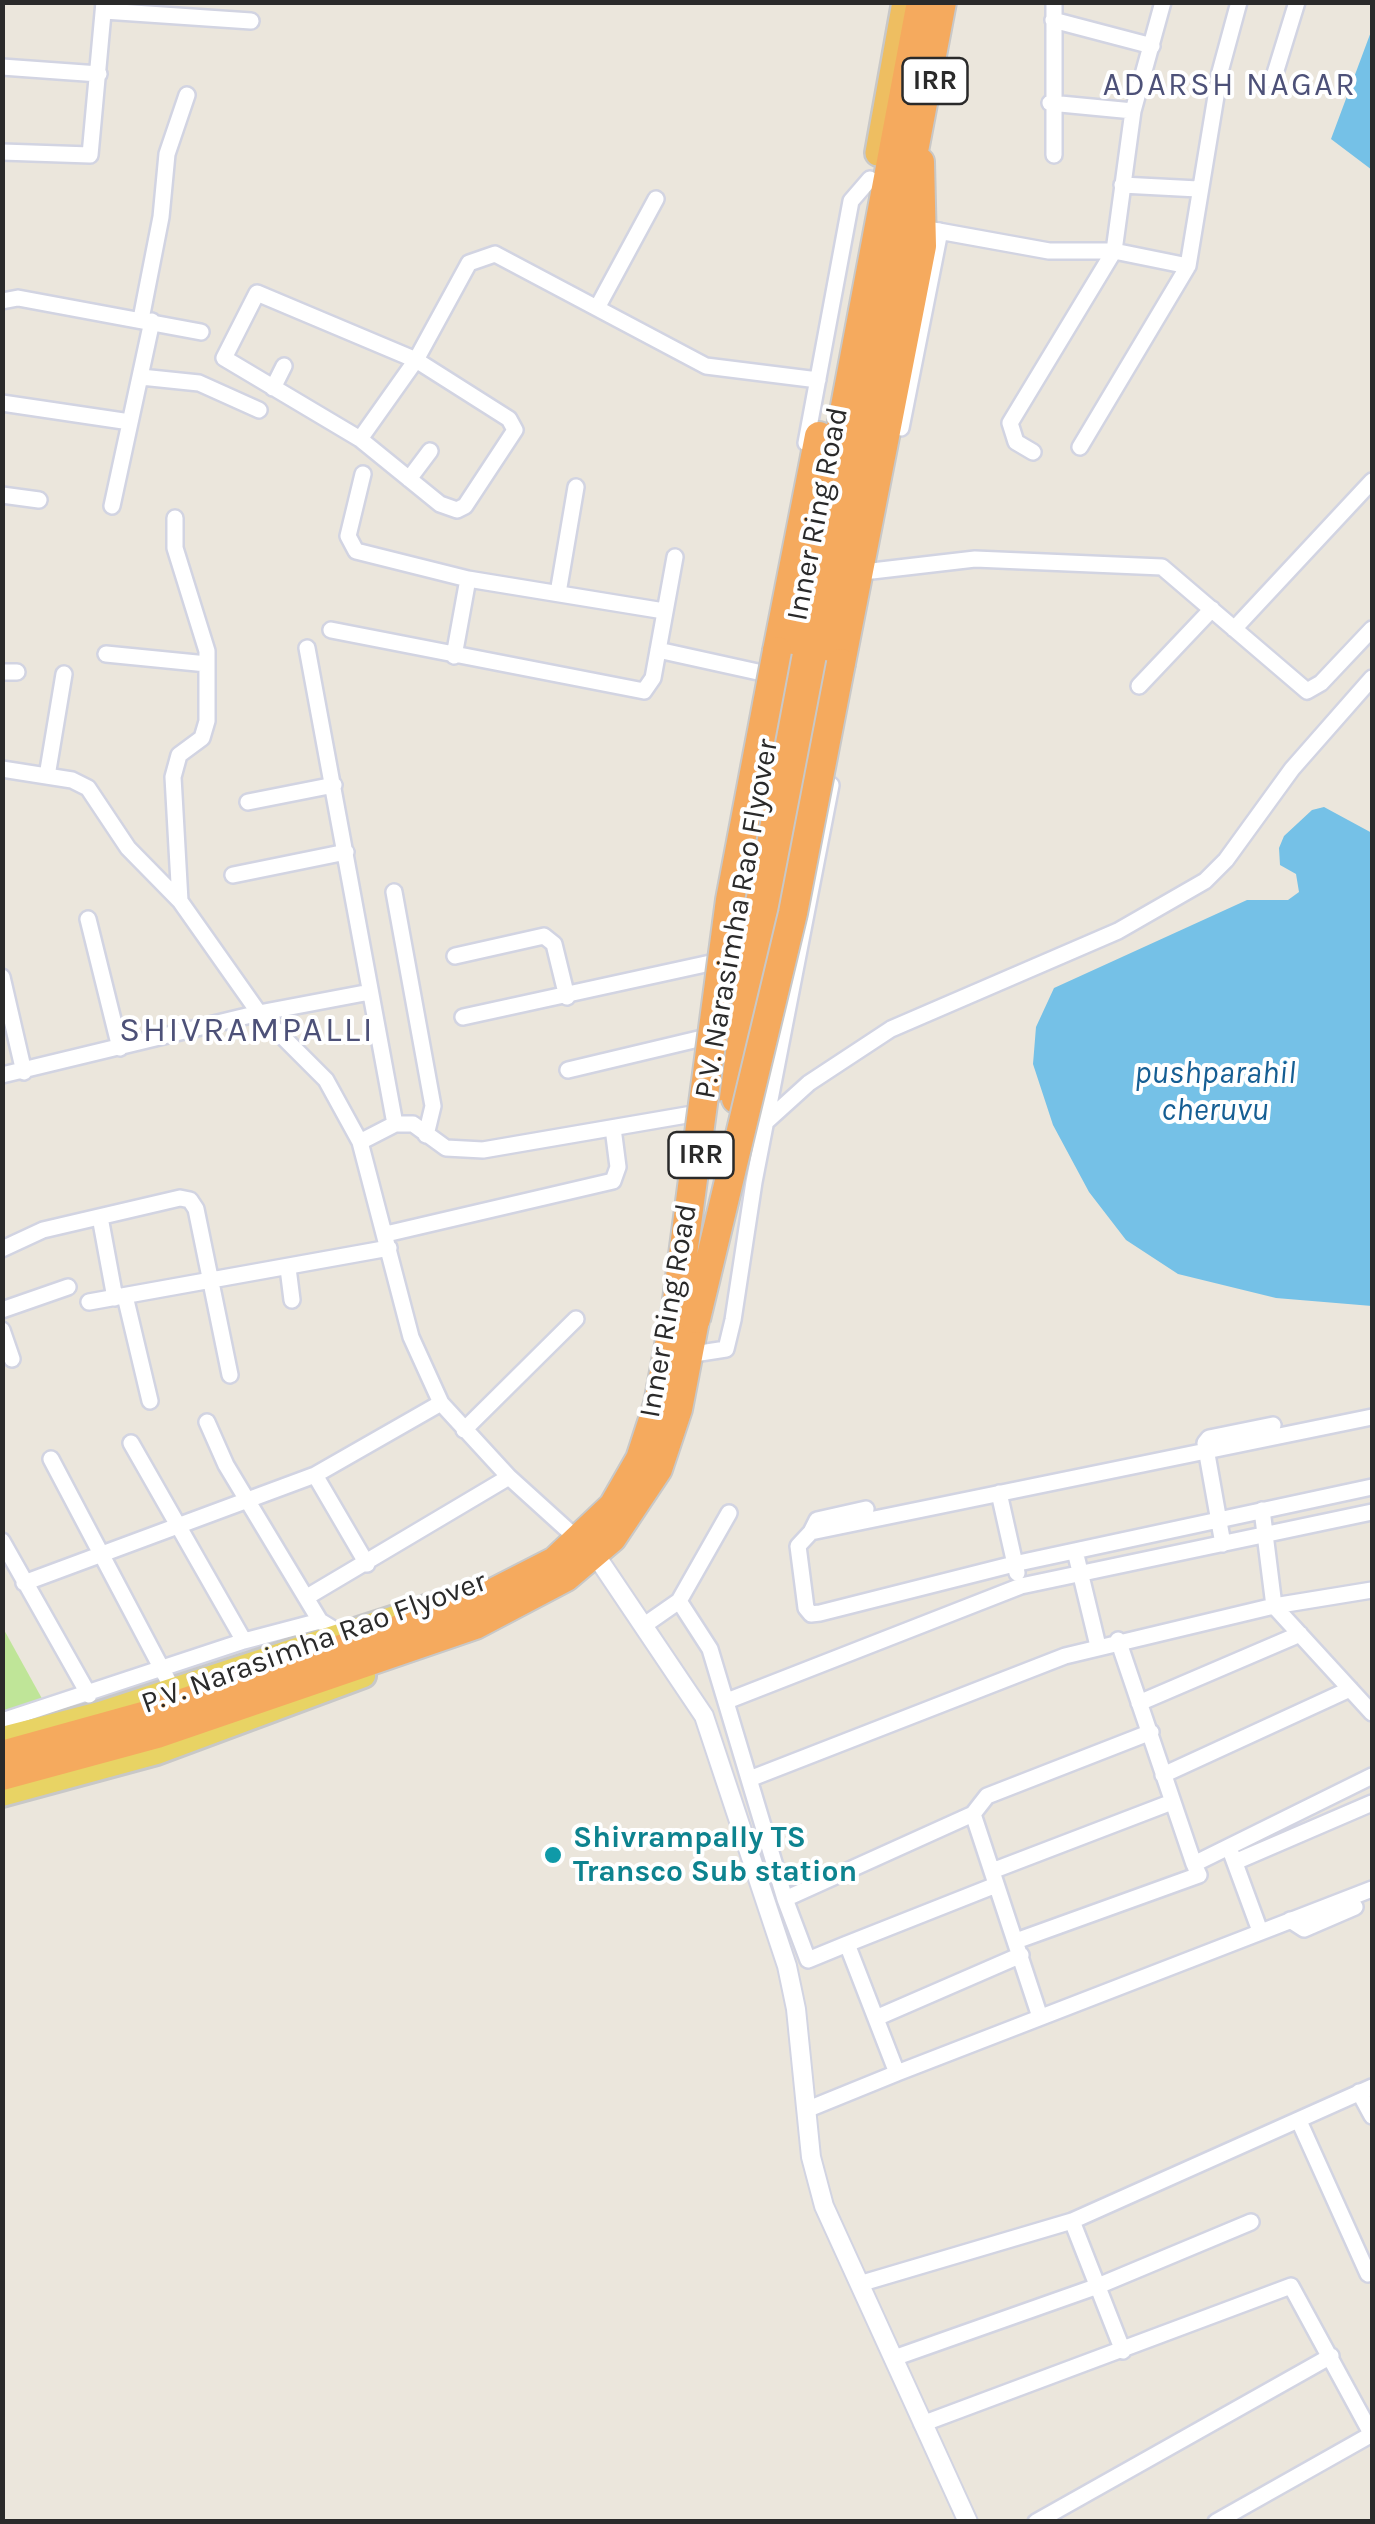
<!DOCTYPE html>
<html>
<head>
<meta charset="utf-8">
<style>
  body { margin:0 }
  #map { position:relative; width:1375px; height:2524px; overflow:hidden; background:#ebe6dc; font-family:Karla,sans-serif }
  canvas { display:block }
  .frame { position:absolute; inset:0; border:5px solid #2a2a2a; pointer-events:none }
</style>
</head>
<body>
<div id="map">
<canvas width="1375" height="2524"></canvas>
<div class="frame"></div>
</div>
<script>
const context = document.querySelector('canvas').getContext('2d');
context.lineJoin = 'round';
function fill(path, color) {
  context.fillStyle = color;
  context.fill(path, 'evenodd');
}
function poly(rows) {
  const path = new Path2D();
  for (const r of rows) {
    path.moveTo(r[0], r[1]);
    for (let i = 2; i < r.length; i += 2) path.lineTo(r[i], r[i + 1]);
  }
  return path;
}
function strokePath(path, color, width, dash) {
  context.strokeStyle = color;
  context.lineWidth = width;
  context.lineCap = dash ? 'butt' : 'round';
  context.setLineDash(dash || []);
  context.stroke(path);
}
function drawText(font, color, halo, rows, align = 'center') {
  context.font = font + ' Karla,sans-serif';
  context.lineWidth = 8;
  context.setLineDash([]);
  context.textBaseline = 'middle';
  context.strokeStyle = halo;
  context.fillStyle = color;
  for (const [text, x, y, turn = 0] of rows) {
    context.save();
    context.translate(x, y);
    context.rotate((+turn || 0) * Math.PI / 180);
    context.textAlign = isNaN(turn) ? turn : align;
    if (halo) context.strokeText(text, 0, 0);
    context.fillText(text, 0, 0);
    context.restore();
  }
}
const pitch = poly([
  [3,1628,45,1704,3,1711]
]);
const water = poly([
  [1372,29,1372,170,1331,139],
  [1324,807,1372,833,1372,1306,1276,1298,1178,1274,1126,1240,1089,1192,1053,1125,1033,1064,1036,1027,1054,988,1247,900,1288,900,1299,892,1296,874,1280,865,1279,848,1284,836,1312,810]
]);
const minor = poly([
  [104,11,251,21],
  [1053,20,1152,46],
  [2,67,99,74],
  [1273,80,1297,2],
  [1050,103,1133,111],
  [2,152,90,155,104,2],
  [1054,155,1054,2],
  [1122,185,1198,189],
  [933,230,1049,251,1114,251,1188,266],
  [2,301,18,298,201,332],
  [597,308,656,199],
  [141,319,161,217,167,154,187,95],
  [141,377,199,383,259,410],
  [273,388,284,366],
  [2,403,130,422],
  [901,428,940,231],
  [360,439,440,504,457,510,465,506,515,430,509,419,416,360,360,439,224,358,257,293,416,360,469,263,495,254,706,366,818,380],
  [806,443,851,201,870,179],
  [1080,447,1188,266,1220,72,1239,2],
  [1033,452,1016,442,1010,423,1114,251,1133,111,1163,2],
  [363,474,348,536,356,551,468,579,664,611],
  [409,479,430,451],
  [2,495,39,500],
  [112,506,152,321],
  [175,518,175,548,207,651,207,721,202,738,179,755,173,777,180,901],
  [872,571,975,559,1162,567,1307,691,1321,683,1372,629],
  [558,593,576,487],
  [1234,629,1372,481],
  [331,630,644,691,653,678,675,557],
  [307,648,395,1124],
  [658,650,776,676],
  [106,654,207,664],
  [454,656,468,579],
  [2,672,17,672],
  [1139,686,1212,609],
  [2,769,72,780,88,788,128,848,180,901,259,1013,326,1080,360,1142,411,1337,441,1403,509,1477,573,1535],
  [47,776,64,674],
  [248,802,334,785],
  [233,875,346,852],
  [394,892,433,1106,426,1135],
  [88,919,120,1048],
  [455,956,544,936,554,944,567,997],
  [2,977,24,1072],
  [463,1017,724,960],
  [568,1070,715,1035],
  [2,1075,259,1013,370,992],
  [767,1121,809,1083,891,1029,1118,931,1205,881,1226,860,1292,769,1372,678],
  [360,1142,395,1124,413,1124,446,1148,483,1150,704,1112],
  [100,1217,115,1298],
  [386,1234,613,1181,618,1167,613,1128],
  [2,1249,43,1230,180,1198,190,1200,196,1209,230,1375],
  [288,1268,292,1300],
  [125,1296,150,1401],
  [89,1302,389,1248],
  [2,1310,68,1287],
  [2,1330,12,1359],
  [694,1354,726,1349,733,1320,754,1182,831,785],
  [1372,1417,811,1532,798,1546,806,1608,811,1614,820,1613,1014,1564,1372,1487],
  [207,1422,226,1465,320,1621],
  [464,1430,576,1319],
  [131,1443,244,1641],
  [51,1459,173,1690],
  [315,1475,367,1564],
  [999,1493,1017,1573],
  [1262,1510,1274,1606,1372,1713],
  [811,1532,817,1520,866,1509],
  [2,1541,89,1695],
  [1223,1544,1205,1443,1209,1438,1273,1425],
  [1075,1551,1098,1646],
  [24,1583,315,1475,441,1403],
  [307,1597,509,1477],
  [679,1601,710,1649,785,1899,808,1960,847,1944,897,2073,1372,1889],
  [646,1624,679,1601,729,1513],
  [1118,1640,1194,1864,1372,1776],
  [727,1701,1021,1586,1372,1512],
  [1139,1703,1300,1634],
  [2,1721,244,1641,320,1621,338,1632],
  [1163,1775,1350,1689],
  [752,1778,1065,1656,1274,1606,1372,1590],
  [973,1814,1040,2017],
  [1232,1855,1260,1931],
  [1235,1862,1372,1803],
  [992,1871,1172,1802],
  [785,1899,973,1814,987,1796,1151,1732],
  [1290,1920,1304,1929,1355,1907],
  [1016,1941,1199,1875,1194,1864],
  [847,1944,996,1885],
  [876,2018,1021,1955],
  [1359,2092,1372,2116],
  [806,2110,897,2073],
  [1299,2121,1368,2274,1372,2272],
  [1072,2221,1123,2351],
  [859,2284,1072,2221,1372,2087],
  [894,2358,1098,2286,1251,2222],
  [922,2424,1291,2286,1372,2435],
  [1036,2522,1331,2356],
  [1216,2522,1372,2434]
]);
const tertiary = poly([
  [601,1563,704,1716,787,1966,796,2009,811,2157,824,2206,968,2522]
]);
const primary = poly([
  [2,1738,100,1713,438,1603],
  [2,1795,157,1753,364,1676]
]);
const trunk = poly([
  [878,153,905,2]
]);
const motorway = poly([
  [777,651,819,436],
  [841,663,922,246,920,162],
  [717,1087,921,2],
  [736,1099,942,2],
  [2,1755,150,1714,467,1606,555,1561,613,1506,640,1459,658,1404,679,1292],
  [2,1776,157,1734,475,1625,566,1577,612,1538,658,1469,678,1409,699,1299]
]);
const motorwayBridge = poly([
  [675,1315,730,900,777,651],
  [696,1319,793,913,841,663]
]);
const markers = [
  [553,1855,10,"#0f9aa8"]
];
const shields = [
  [935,81,65],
  [701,1155,65]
];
const shieldNames = [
  ["IRR",935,81],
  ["IRR",701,1155]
];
const streetNames = [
  ["Inner Ring Road",818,514,-79],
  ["P.V. Narasimha Rao Flyover",737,919,-80],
  ["Inner Ring Road",669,1311,-80],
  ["P.V. Narasimha Rao Flyover",314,1643,-20]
];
const cultureNames = [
  ["Shivrampally TS",573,1838],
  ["Transco Sub station",573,1872]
];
const neighbourhoodNames = [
  ["ADARSH NAGAR",1230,86]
];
const waterNames = [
  ["pushparahil",1215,1074],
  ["cheruvu",1215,1111]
];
const quarterNames = [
  ["SHIVRAMPALLI",247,1031]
];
fill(pitch, '#bfe598');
fill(water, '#75c1e7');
strokePath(minor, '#d2d4e2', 20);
strokePath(tertiary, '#d2d4e2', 22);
strokePath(primary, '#c8c8c8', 28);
strokePath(trunk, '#c8c8c8', 30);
strokePath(motorway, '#c8c8c8', 32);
strokePath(minor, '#fff', 15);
strokePath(tertiary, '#fff', 18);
strokePath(primary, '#e8d364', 22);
strokePath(trunk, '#eebe61', 25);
strokePath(motorway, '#f5aa5e', 28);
strokePath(motorwayBridge, '#c8c8c8', 32, []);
strokePath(motorwayBridge, '#f5aa5e', 28);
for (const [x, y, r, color] of markers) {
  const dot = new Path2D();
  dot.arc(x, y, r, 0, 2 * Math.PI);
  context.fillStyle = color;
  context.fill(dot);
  strokePath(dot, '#fff', 4);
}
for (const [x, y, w] of shields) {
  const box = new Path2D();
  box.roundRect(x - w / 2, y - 23, w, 46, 8);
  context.fillStyle = '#fff';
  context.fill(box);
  strokePath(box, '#2a2a2a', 2.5);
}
drawText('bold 28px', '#2a2a2a', null, shieldNames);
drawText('30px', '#2a2a2a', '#fff', streetNames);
drawText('bold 30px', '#0d838f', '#fff', cultureNames, 'left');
context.letterSpacing = '2.5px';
drawText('32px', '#4d5178', '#fff', neighbourhoodNames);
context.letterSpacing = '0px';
drawText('italic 32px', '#155e93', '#fff', waterNames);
context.letterSpacing = '2.5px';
drawText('35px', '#4d5178', '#fff', quarterNames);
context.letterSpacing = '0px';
</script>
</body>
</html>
